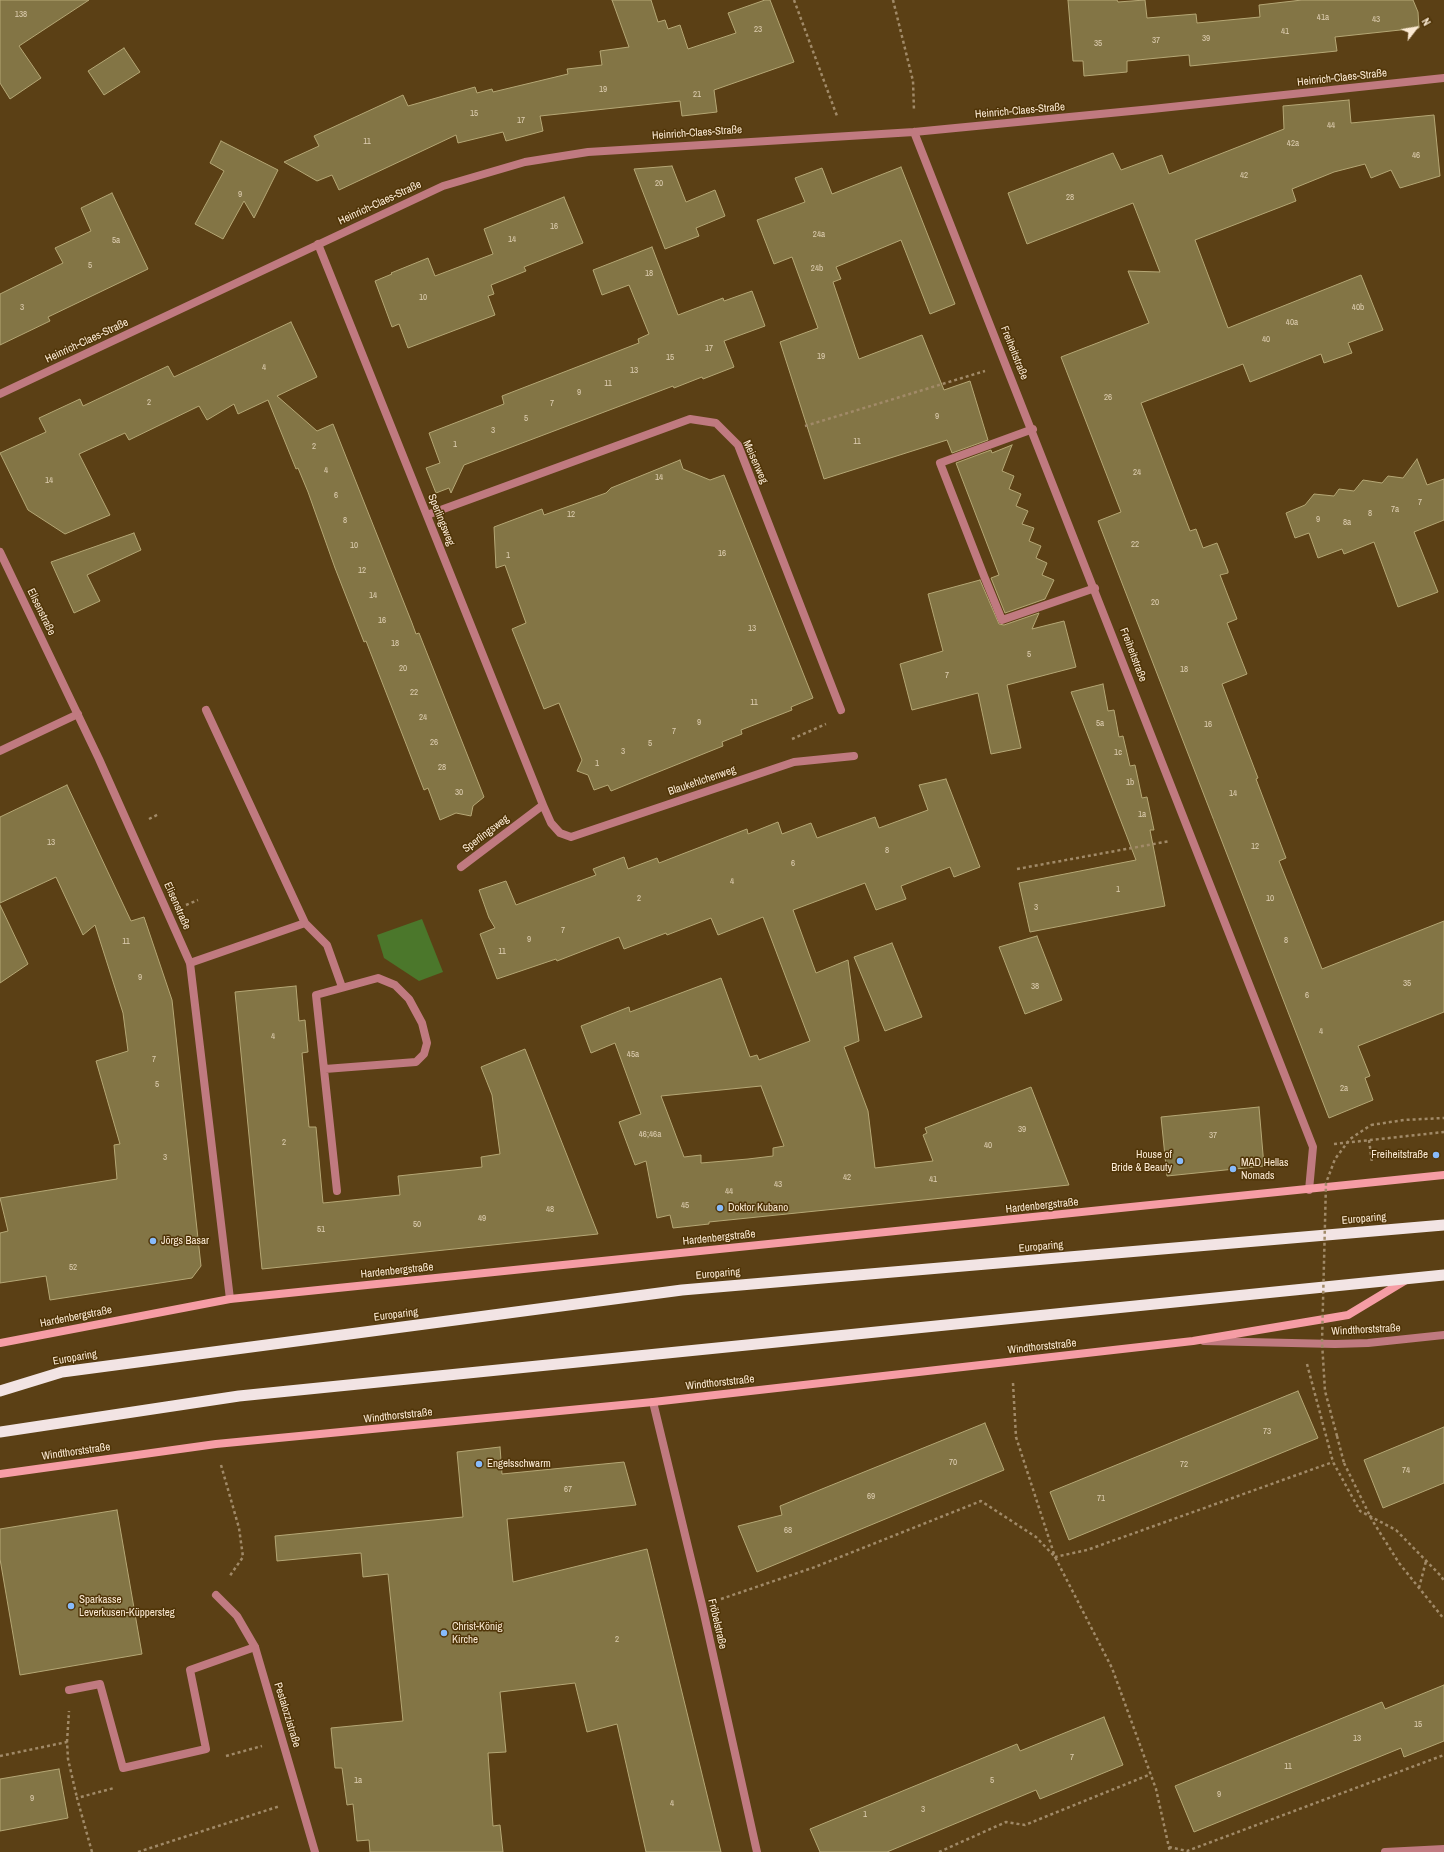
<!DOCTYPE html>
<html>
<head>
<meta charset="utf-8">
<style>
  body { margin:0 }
  #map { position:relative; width:1444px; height:1852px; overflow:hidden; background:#5b4015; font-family:"Archivo Narrow",sans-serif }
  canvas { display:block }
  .north { position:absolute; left:1396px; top:8px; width:40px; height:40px; -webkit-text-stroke:3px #503508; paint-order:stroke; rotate:59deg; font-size:11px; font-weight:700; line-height:16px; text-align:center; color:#fbead4 }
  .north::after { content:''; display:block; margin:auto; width:14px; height:18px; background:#fbead4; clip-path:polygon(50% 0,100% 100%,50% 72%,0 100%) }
</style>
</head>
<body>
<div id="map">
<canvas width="1444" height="1852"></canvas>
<div class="north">N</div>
</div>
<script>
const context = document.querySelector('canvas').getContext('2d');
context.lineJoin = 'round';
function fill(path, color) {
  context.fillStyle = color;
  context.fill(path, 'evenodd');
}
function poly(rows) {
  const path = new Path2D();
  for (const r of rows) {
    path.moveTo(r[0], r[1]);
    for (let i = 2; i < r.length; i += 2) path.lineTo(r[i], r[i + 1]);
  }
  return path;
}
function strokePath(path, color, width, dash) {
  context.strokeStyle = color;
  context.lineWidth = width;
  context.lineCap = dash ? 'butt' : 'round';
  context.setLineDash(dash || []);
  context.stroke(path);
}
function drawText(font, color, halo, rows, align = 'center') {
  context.font = font + ' "Archivo Narrow",sans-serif';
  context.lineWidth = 3;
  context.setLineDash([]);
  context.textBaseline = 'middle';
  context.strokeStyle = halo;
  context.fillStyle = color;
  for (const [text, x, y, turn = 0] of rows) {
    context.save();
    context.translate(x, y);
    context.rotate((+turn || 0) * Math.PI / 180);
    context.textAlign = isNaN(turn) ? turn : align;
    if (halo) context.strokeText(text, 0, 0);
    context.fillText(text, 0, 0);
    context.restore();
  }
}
const green = poly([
  [422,919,443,972,419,981,384,958,377,935]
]);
const building = poly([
  [0,0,89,0,19,46,41,78,10,99,0,83,0,0],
  [612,0,651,0,658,22,665,20,668,29,680,25,688,49,736,33,728,13,765,0,770,0,794,62,714,90,717,112,682,116,680,101,540,116,543,131,506,141,503,132,458,143,456,135,339,190,332,175,317,181,284,162,319,146,314,136,403,95,408,106,475,87,477,93,492,89,493,92,568,74,567,69,602,65,600,51,629,47,612,0],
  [1068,0,1117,0,1118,2,1145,0,1147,18,1196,14,1197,23,1260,17,1259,5,1302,0,1413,0,1418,12,1419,28,1335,37,1337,51,1190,66,1189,55,1127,61,1127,72,1084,76,1083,61,1073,61,1068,0],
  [124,48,140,72,104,95,88,71,124,48],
  [1349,100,1351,123,1434,115,1440,176,1400,188,1391,170,1371,178,1365,164,1334,172,1292,189,1296,201,1195,240,1228,328,1361,275,1383,330,1348,343,1352,353,1324,363,1321,354,1250,382,1243,364,1141,403,1190,531,1196,529,1203,548,1217,543,1228,571,1228,573,1220,575,1237,619,1227,623,1247,674,1222,684,1258,778,1256,779,1286,858,1279,861,1322,969,1444,921,1444,1012,1358,1046,1370,1076,1365,1078,1373,1100,1329,1118,1098,521,1121,512,1061,357,1149,323,1128,271,1160,272,1133,203,1027,244,1008,193,1113,153,1121,170,1162,155,1169,174,1284,129,1283,106,1349,100],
  [221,141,278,170,254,218,244,201,223,239,195,224,224,171,210,163,221,141],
  [672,166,686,202,715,190,725,216,696,228,699,236,665,249,634,169,672,166],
  [901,167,955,304,930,314,901,240,836,267,841,279,833,282,859,359,922,335,944,390,970,381,988,440,952,453,947,440,824,479,780,342,818,328,792,257,774,264,757,220,805,202,795,178,822,168,832,194,901,167],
  [112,193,148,269,48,317,50,321,0,345,0,294,63,263,55,248,91,231,81,208,112,193],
  [564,197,583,243,524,267,526,271,491,285,494,294,488,296,495,315,408,348,399,324,392,327,375,281,392,274,391,273,428,258,435,276,493,254,484,229,564,197],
  [652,247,678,315,723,298,724,301,752,291,765,326,724,341,734,367,703,379,702,377,674,388,673,386,464,465,451,493,449,488,436,493,426,468,440,463,429,433,504,404,502,396,639,343,638,339,649,334,629,285,602,295,593,270,652,247],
  [291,322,317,377,277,396,317,431,333,424,412,623,416,634,419,633,484,797,473,806,471,816,456,813,440,820,428,788,424,790,366,641,364,642,335,568,308,492,298,468,296,469,268,400,238,414,234,404,207,420,199,406,129,440,125,433,79,454,110,515,65,534,28,510,0,453,46,432,39,418,80,399,83,406,168,366,174,377,291,322],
  [1012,445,1002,471,1014,476,1009,489,1021,494,1016,506,1028,511,1022,524,1034,528,1029,541,1041,546,1036,558,1047,563,1042,575,1054,580,1045,599,1005,613,991,578,999,575,956,463,991,450,992,453,1012,445],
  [1417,459,1427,485,1444,479,1444,520,1414,532,1438,592,1398,607,1374,542,1344,554,1342,549,1318,558,1309,533,1295,538,1286,513,1305,505,1314,494,1334,496,1339,489,1354,491,1363,480,1382,483,1388,476,1403,478,1417,459],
  [680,460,683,469,710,480,724,475,813,698,791,707,792,710,741,730,742,734,722,742,723,746,611,791,608,785,594,790,588,775,577,771,582,760,559,703,544,709,512,629,526,623,505,565,496,568,494,527,542,509,544,515,606,493,611,488,680,460],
  [134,533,141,550,87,575,100,601,74,613,51,562,134,533],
  [980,580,999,624,1004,625,1039,613,1032,629,1064,621,1076,667,1007,685,1021,748,991,754,978,693,912,710,900,664,943,651,928,594,980,580],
  [1103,684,1108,711,1114,710,1119,737,1123,736,1130,766,1135,765,1142,798,1147,797,1154,830,1150,830,1165,906,1030,932,1019,883,1136,860,1071,692,1103,684],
  [946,779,980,867,954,877,950,867,901,886,906,899,876,910,865,883,793,910,816,973,848,960,859,1041,844,1047,868,1111,875,1168,933,1161,923,1135,927,1133,925,1128,1031,1087,1069,1185,709,1222,709,1224,673,1228,670,1215,657,1218,646,1161,635,1165,619,1122,641,1114,615,1043,591,1053,581,1026,629,1007,630,1012,721,978,750,1057,757,1055,759,1060,810,1041,763,917,718,935,711,918,667,935,666,933,624,949,619,937,557,961,556,959,497,979,480,934,495,928,489,918,479,890,506,881,516,905,596,875,593,869,624,857,628,869,657,858,659,863,747,829,748,834,778,822,782,834,811,823,817,838,875,817,879,828,928,810,919,785,946,779],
  [761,1086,784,1146,773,1148,773,1156,748,1159,701,1163,701,1155,684,1157,661,1096,761,1086],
  [67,785,131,921,144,917,172,1000,201,1266,192,1278,50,1300,46,1276,0,1283,0,1233,8,1231,0,1198,117,1179,114,1145,120,1144,96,1061,128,1051,123,1013,95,925,83,935,56,877,0,903,0,817,67,785],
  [0,905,28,964,0,983,0,905],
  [1037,936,1062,1000,1025,1014,999,947,1037,936],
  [892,943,922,1017,885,1031,854,957,892,943],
  [296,986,299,1021,305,1020,308,1052,302,1053,309,1127,316,1127,323,1203,400,1195,398,1176,482,1167,481,1157,500,1154,492,1095,481,1067,525,1049,598,1234,262,1269,235,992,296,986],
  [1259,1107,1264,1166,1167,1176,1161,1117,1259,1107],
  [1298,1391,1318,1438,1069,1540,1050,1492,1298,1391],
  [985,1423,1004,1470,757,1572,738,1526,782,1515,780,1506,985,1423],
  [1444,1427,1444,1483,1383,1508,1364,1460,1444,1427],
  [500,1447,502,1474,624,1462,636,1505,507,1519,513,1582,647,1549,721,1852,646,1852,617,1724,587,1732,575,1683,500,1692,506,1752,488,1753,493,1826,500,1825,503,1852,370,1852,369,1840,357,1841,353,1804,347,1805,342,1768,335,1768,331,1728,403,1721,388,1574,363,1577,361,1553,277,1561,275,1536,463,1517,457,1452,500,1447],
  [117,1510,142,1654,20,1675,0,1559,0,1529,117,1510],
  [1444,1685,1444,1741,1404,1757,1401,1748,1194,1832,1175,1786,1382,1702,1385,1709,1444,1685],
  [1104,1717,1123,1765,1040,1799,1036,1790,887,1852,820,1852,810,1829,1017,1744,1020,1751,1104,1717],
  [59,1769,68,1818,0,1831,0,1779,59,1769]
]);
const path = poly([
  [794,0,837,116],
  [893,0,913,81,914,111],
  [805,426,985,371],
  [792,739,826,724],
  [149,819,159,814],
  [1017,869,1170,841],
  [186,905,198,900],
  [1371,1125,1404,1120,1444,1118],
  [1369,1140,1372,1162],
  [1334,1144,1444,1132],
  [1307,1364,1333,1462,1360,1511,1396,1530,1441,1576,1444,1581],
  [1013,1383,1016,1437,1055,1557,1087,1550,1333,1462],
  [1337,1436,1344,1463],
  [221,1465,239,1528,243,1557,229,1577],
  [1399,1563,1444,1619],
  [1419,1588,1426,1561],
  [721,1599,815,1567,981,1501,1036,1537,1055,1557,1112,1668,1156,1789,1170,1852],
  [67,1742,69,1711],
  [0,1756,67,1742,68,1759,77,1798],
  [226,1756,262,1746],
  [1169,1847,1187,1851,1444,1755],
  [92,1852,77,1798,114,1788],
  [138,1852,280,1806],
  [939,1852,1006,1822,1025,1825,1151,1774]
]);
const service = poly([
  [1033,429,940,463,984,576,1002,620,1095,588],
  [305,923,327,945,342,987],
  [190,963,305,923,206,710],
  [325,1069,416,1062,424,1054,427,1043,422,1023,409,999,395,985,378,978,316,995,337,1191],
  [69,1690,100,1684,123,1768,206,1749,190,1670,255,1647]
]);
const minor = poly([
  [914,132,1313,1147,1309,1190],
  [318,244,543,805,461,867],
  [0,394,443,186,525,162,588,152,914,132,1152,109,1444,78],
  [427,515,690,419,716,423,738,445,841,710],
  [0,552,99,759,190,963,230,1299],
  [0,751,78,714],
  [543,805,551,823,560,833,571,837,794,762,854,756],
  [1204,1341,1335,1344,1368,1343,1444,1335],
  [653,1402,702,1605,757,1852],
  [216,1595,237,1616,255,1647,315,1852],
  [1385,1852,1444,1849]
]);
const secondary = poly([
  [0,1343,230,1299,1444,1175],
  [0,1474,216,1444,653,1402,1193,1341,1348,1315,1406,1280]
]);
const trunk = poly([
  [0,1391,62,1372,682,1290,1444,1225],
  [0,1432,239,1396,1444,1275]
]);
const pathBridge = poly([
  [1337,1436,1325,1391,1322,1342,1326,1183,1335,1159,1350,1139,1371,1125],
  [1344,1463,1372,1520,1399,1563]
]);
const markers = [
  [1436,1155,4,"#87bbfb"],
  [1180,1161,4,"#87bbfb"],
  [1233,1169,4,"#87bbfb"],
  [720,1208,4,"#87bbfb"],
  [153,1241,4,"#87bbfb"],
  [479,1464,4,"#87bbfb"],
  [71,1606,4,"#87bbfb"],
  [444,1633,4,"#87bbfb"]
];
const numberNames = [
  ["138",21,15],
  ["41a",1323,18],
  ["43",1376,20],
  ["23",758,30],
  ["41",1285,32],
  ["39",1206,39],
  ["37",1156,41],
  ["35",1098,44],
  ["19",603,90],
  ["21",697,95],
  ["15",474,114],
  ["17",521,121],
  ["44",1331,126],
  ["11",367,142],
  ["42a",1293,144],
  ["46",1416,156],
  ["42",1244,176],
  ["20",659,184],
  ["9",240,195],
  ["28",1070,198],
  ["16",554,227],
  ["24a",819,235],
  ["14",512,240],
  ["5a",116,241],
  ["5",90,266],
  ["24b",817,269],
  ["18",649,274],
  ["10",423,298],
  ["3",22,308],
  ["40b",1358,308],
  ["40a",1292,323],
  ["40",1266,340],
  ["17",709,349],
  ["19",821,357],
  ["15",670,358],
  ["4",264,368],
  ["13",634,371],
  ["11",608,384],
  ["9",579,393],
  ["26",1108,398],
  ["2",149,403],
  ["7",552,404],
  ["9",937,417],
  ["5",526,419],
  ["3",493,431],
  ["11",857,442],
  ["1",455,445],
  ["2",314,447],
  ["4",326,471],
  ["24",1137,473],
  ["14",659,478],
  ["14",49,481],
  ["6",336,496],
  ["7",1420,503],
  ["7a",1395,510],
  ["8",1370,514],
  ["12",571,515],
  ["9",1318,520],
  ["8",345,521],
  ["8a",1347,523],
  ["22",1135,545],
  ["10",354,546],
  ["16",722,554],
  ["1",508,556],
  ["12",362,571],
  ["14",373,596],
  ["20",1155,603],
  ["16",382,621],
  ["13",752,629],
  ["18",395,644],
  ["5",1029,655],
  ["20",403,669],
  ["18",1184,670],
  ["7",947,676],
  ["22",414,693],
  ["11",754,703],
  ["24",423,718],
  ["9",699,723],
  ["5a",1100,724],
  ["16",1208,725],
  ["7",674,732],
  ["26",434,743],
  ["5",650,744],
  ["3",623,752],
  ["1c",1118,753],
  ["1",597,764],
  ["28",442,768],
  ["1b",1130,783],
  ["30",459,793],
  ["14",1233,794],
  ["1a",1142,815],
  ["13",51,843],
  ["12",1255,847],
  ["8",887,851],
  ["6",793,864],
  ["4",732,882],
  ["1",1118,890],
  ["2",639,899],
  ["10",1270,899],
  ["3",1036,908],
  ["7",563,931],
  ["9",529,940],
  ["8",1286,941],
  ["11",126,942],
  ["11",502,952],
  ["9",140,978],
  ["35",1407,984],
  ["38",1035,987],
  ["6",1307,996],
  ["4",1321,1032],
  ["4",273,1037],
  ["45a",633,1055],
  ["7",154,1060],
  ["5",157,1085],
  ["2a",1344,1089],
  ["39",1022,1130],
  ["46;46a",650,1135],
  ["37",1213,1136],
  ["2",284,1143],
  ["40",988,1146],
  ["3",165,1158],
  ["42",847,1178],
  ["41",933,1180],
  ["43",778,1185],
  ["44",729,1192],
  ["45",685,1206],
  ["48",550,1210],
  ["49",482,1219],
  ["50",417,1225],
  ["51",321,1230],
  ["52",73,1268],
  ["73",1267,1432],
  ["70",953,1463],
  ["72",1184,1465],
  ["74",1406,1471],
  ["67",568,1490],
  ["69",871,1497],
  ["71",1101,1499],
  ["68",788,1531],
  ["2",617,1640],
  ["15",1418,1725],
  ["13",1357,1739],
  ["7",1072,1758],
  ["11",1288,1767],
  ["1a",358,1781],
  ["5",992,1781],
  ["9",1219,1795],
  ["9",32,1799],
  ["4",672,1804],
  ["3",923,1810],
  ["1",865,1815]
];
const streetNames = [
  ["Heinrich-Claes-Straße",1342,78,-6],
  ["Heinrich-Claes-Straße",1020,111,-5],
  ["Heinrich-Claes-Straße",697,133,-4],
  ["Heinrich-Claes-Straße",380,203,-25],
  ["Heinrich-Claes-Straße",87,341,-25],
  ["Freiheitstraße",1014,353,68],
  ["Meisenweg",755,462,66],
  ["Sperlingsweg",441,520,68],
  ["Elisenstraße",41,612,64],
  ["Freiheitstraße",1133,655,69],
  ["Blaukehlchenweg",702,781,-19],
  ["Sperlingsweg",486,834,-37],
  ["Elisenstraße",177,906,66],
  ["Hardenbergstraße",1042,1206,-6],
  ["Europaring",1364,1219,-5],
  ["Hardenbergstraße",719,1238,-6],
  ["Europaring",1041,1247,-5],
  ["Hardenbergstraße",397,1271,-6],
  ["Europaring",718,1274,-5],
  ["Europaring",396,1315,-7],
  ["Hardenbergstraße",76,1317,-11],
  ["Windthorststraße",1366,1330,-3],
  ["Windthorststraße",1042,1347,-6],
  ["Europaring",75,1358,-10],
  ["Windthorststraße",720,1383,-6],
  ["Windthorststraße",398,1416,-6],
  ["Windthorststraße",76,1452,-8],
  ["Fröbelstraße",717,1624,77],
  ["Pestalozzistraße",287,1715,73]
];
const poiNames = [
  ["House of",1172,1155,"right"],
  ["Bride & Beauty",1172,1168,"right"],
  ["Freiheitstraße",1428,1155,"right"],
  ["MAD Hellas",1241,1163],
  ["Nomads",1241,1176],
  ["Doktor Kubano",728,1208],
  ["Jörgs Basar",161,1241],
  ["Engelsschwarm",487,1464],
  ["Sparkasse",79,1600],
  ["Leverkusen-Küppersteg",79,1613],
  ["Christ-König",452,1627],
  ["Kirche",452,1640]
];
fill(green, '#4b772b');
fill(building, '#837545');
strokePath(building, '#b5a775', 1);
strokePath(path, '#a18a68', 2.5, [3, 3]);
strokePath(service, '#c07a80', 8);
strokePath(minor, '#c07a80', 8);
strokePath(secondary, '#f69da5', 8);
strokePath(trunk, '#f2e4e4', 11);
strokePath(pathBridge, '#a18a68', 2.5, [3, 3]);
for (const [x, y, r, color] of markers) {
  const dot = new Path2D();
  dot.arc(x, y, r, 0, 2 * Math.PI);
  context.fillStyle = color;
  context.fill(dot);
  strokePath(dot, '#503508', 1.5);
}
drawText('9px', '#ddcdb0', null, numberNames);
drawText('11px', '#fbead4', '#503508', streetNames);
drawText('11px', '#fbead4', '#503508', poiNames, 'left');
</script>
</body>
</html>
